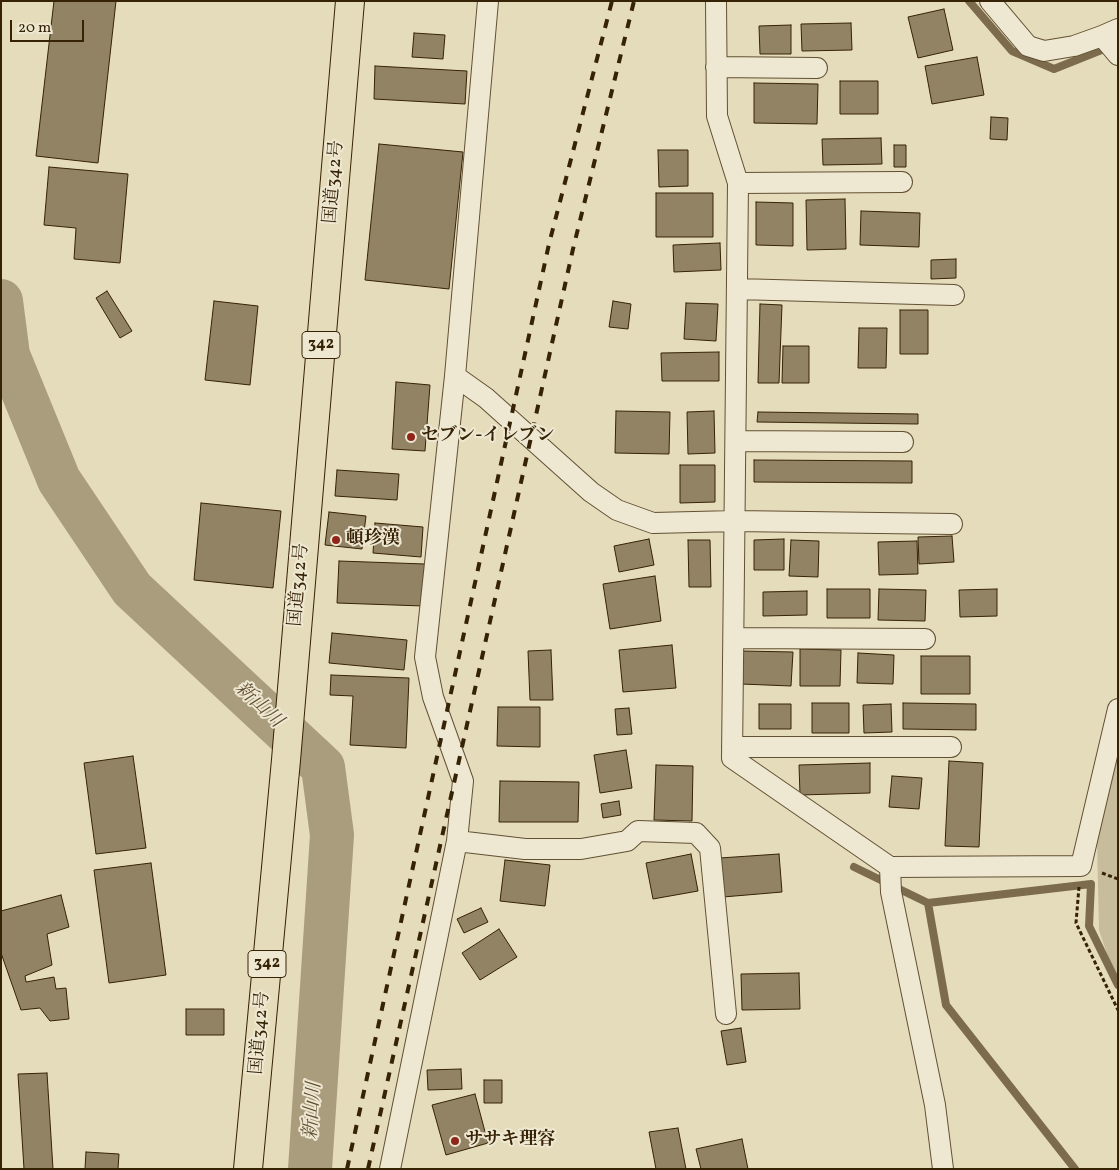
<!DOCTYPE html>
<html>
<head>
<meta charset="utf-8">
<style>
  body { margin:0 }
  #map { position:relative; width:1119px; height:1170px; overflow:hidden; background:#e5dcbb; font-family:Vollkorn,serif }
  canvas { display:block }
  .frame { position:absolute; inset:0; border:2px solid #362205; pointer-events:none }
  .scale { position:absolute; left:10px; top:20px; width:74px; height:22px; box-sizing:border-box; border:2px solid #362205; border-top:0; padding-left:6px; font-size:15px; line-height:18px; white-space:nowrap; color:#362205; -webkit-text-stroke:4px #eee8d3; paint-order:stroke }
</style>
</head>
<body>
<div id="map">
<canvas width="1119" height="1170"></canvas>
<div class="frame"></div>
<div class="scale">20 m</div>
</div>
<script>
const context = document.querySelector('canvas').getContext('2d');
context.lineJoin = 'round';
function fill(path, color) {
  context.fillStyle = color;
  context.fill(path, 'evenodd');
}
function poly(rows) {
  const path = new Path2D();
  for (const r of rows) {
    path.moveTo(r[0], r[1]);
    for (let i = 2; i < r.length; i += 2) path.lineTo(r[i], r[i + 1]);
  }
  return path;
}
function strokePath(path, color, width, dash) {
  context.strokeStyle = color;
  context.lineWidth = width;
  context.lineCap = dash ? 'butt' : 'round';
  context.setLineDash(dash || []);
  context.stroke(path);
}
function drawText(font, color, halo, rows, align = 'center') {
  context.font = font + ' Vollkorn,"Noto Serif JP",serif';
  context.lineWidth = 4;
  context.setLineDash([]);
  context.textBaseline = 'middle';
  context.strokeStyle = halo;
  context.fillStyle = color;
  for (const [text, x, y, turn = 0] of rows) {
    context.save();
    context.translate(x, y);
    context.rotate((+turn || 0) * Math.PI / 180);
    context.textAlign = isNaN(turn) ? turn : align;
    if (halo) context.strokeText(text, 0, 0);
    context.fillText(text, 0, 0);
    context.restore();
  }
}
const green = poly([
  [1118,738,1118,987,1099,930,1097,839]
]);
const stream = poly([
  [969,1,1012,51,1054,69,1109,47],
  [854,867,928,903,946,1005,1075,1169],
  [928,903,1091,884,1089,926,1118,985]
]);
const river = poly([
  [1,301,8,355,59,480,132,589,323,767,332,835,310,1169]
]);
const building = poly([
  [54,1,116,1,98,163,36,156,54,1],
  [944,9,953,50,918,58,908,17,944,9],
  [851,23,852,50,802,51,801,24,851,23],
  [791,25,791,54,760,54,759,26,791,25],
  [414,33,445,35,443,59,412,57,414,33],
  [977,57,984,95,932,104,925,66,977,57],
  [375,66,467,71,465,104,374,99,375,66],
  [840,81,878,81,878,114,840,114,840,81],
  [754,83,818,84,817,124,754,123,754,83],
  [991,117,1008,118,1007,140,990,139,991,117],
  [881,138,882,164,823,165,822,139,881,138],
  [379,144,463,152,449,289,365,280,379,144],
  [894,145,906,145,906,167,894,167,894,145],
  [658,150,688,150,688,186,659,187,658,150],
  [49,167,128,174,120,263,74,259,76,228,44,225,49,167],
  [656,193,713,193,713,237,656,237,656,193],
  [845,199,846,249,807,250,806,200,845,199],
  [756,202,793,203,793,246,756,245,756,202],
  [861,211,920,213,919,247,860,245,861,211],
  [720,243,721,270,674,272,673,245,720,243],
  [956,259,956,278,931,279,931,260,956,259],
  [107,291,132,331,120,338,96,298,107,291],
  [214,301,258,306,250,385,205,380,214,301],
  [613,301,631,304,628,329,609,327,613,301],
  [686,303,718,304,716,341,684,339,686,303],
  [760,304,782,305,779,383,758,383,760,304],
  [900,310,928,310,928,354,900,354,900,310],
  [859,328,887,328,886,368,858,368,859,328],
  [783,346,809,346,809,383,782,383,783,346],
  [719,352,719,381,662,381,661,353,719,352],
  [396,382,430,385,425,451,392,449,396,382],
  [616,411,670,412,669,454,615,453,616,411],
  [714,411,715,453,688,454,687,412,714,411],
  [758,412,918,414,918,424,757,422,758,412],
  [754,460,912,461,912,483,754,482,754,460],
  [680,465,715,465,715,502,680,503,680,465],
  [337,470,399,474,397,500,335,496,337,470],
  [201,503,281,511,273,588,194,580,201,503],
  [329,512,366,516,362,549,325,545,329,512],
  [375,523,423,527,421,557,373,553,375,523],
  [952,536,954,562,919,564,918,537,952,536],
  [649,539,654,565,619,572,614,546,649,539],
  [784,539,784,570,754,570,754,540,784,539],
  [688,540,710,540,711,587,689,587,688,540],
  [791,540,819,541,818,577,789,576,791,540],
  [917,541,918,574,879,575,878,542,917,541],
  [339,561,425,564,423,606,337,603,339,561],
  [655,576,661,621,610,629,603,584,655,576],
  [827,589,870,589,870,618,827,618,827,589],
  [879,589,926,590,925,621,878,620,879,589],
  [997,589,997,616,960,617,959,590,997,589],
  [807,591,807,615,763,616,763,592,807,591],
  [332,633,407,640,404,670,329,663,332,633],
  [672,645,676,688,623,692,619,650,672,645],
  [800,649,841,650,840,686,800,686,800,649],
  [551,650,553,700,530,700,528,651,551,650],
  [742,651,793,652,791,686,741,684,742,651],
  [858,653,894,655,893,684,857,683,858,653],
  [921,656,970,656,970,694,921,694,921,656],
  [331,675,409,678,406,748,350,745,353,696,330,695,331,675],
  [812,703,849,703,849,733,812,733,812,703],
  [903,703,976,704,976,730,903,729,903,703],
  [759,704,791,704,791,729,759,729,759,704],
  [891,704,892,732,864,733,863,705,891,704],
  [498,707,540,707,540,747,497,746,498,707],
  [629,708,632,734,617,735,615,709,629,708],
  [626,750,632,788,600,793,594,755,626,750],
  [133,756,146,848,96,854,84,763,133,756],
  [949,761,983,763,979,847,945,846,949,761],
  [870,763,870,793,800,795,799,765,870,763],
  [656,765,693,766,692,821,654,820,656,765],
  [892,776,922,778,919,809,889,807,892,776],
  [500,781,579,782,578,822,499,822,500,781],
  [619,801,621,815,603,818,601,804,619,801],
  [691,854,698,891,653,899,646,863,691,854],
  [779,854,782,892,723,897,720,858,779,854],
  [505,860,550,865,545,906,500,901,505,860],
  [151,863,166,975,109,983,94,870,151,863],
  [61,895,69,927,47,934,52,965,25,976,26,982,54,977,56,989,66,988,69,1019,50,1021,40,1008,21,1010,1,953,1,911,61,895],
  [481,908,488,922,464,933,457,919,481,908],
  [499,929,517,957,480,980,462,953,499,929],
  [799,973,800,1009,742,1010,741,974,799,973],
  [186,1009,224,1009,224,1035,186,1035,186,1009],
  [741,1028,746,1062,727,1065,721,1031,741,1028],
  [461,1069,462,1089,428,1090,427,1070,461,1069],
  [47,1073,53,1169,24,1169,18,1074,47,1073],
  [484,1080,502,1080,502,1103,484,1103,484,1080],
  [475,1094,488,1143,446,1155,432,1105,475,1094],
  [678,1128,686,1169,656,1169,649,1132,678,1128],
  [742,1139,748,1169,701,1169,696,1149,742,1139],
  [86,1152,119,1154,118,1169,85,1169,86,1152]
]);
const path = poly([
  [1102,873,1118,879],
  [1079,887,1076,923,1118,1010]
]);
const street = poly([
  [488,1,455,376,486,398,591,492,617,510,653,523,735,521,952,524],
  [716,1,717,116,738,183,732,758,890,867,891,892,935,1105,943,1169],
  [990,1,1028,46,1044,51,1074,46,1102,36,1118,29],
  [1102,36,1118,55],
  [716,67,817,68],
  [738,183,902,182],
  [737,289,954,295],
  [736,441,903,442],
  [734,638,925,639],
  [732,747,951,747],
  [457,841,525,849,581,849,627,841,638,831,696,833,710,848,726,1014],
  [890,867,1081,866,1118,709],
  [390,1169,457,841,463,781,433,697,425,657,455,376]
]);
const highway = poly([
  [248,1169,286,760,350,1]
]);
const rail = poly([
  [347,1169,549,244,612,1],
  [368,1169,573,249,634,1]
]);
const markers = [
  [411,437,5,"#8f2418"],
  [336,540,5,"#8f2418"],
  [455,1141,5,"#8f2418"]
];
const shields = [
  [321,345,38],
  [267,964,38]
];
const shieldNames = [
  ["342",321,345],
  ["342",267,964]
];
const streetNames = [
  ["国道342号",335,182,-85],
  ["国道342号",300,585,-85],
  ["国道342号",261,1033,-85]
];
const poiNames = [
  ["セブン-イレブン",421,437],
  ["頓珍漢",346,540],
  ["ササキ理容",465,1141]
];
const waterNames = [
  ["新山川",258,706,43],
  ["新山川",314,1111,-86]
];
fill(green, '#c7bc9c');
strokePath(stream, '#7c6c4d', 8);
strokePath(river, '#aa9d7d', 44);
fill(building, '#918364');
strokePath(building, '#362205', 1);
strokePath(street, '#625032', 22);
strokePath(highway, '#362205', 30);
strokePath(path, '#362205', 3, [4, 2.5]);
strokePath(street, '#eee8d3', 20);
strokePath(highway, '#e5dcbb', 28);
strokePath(rail, '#362205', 4, [9, 9]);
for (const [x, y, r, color] of markers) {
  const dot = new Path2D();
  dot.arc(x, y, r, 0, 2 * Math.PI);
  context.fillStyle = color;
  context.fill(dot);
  strokePath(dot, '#eee8d3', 2);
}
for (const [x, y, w] of shields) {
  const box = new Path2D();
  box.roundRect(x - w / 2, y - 13.5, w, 27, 4);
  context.fillStyle = '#eee8d3';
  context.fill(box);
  strokePath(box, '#362205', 1);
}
drawText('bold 16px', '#362205', null, shieldNames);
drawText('18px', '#362205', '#eee8d3', streetNames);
drawText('bold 18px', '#362205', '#eee8d3', poiNames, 'left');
drawText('italic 19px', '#5f4d2f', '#eee8d3', waterNames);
</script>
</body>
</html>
